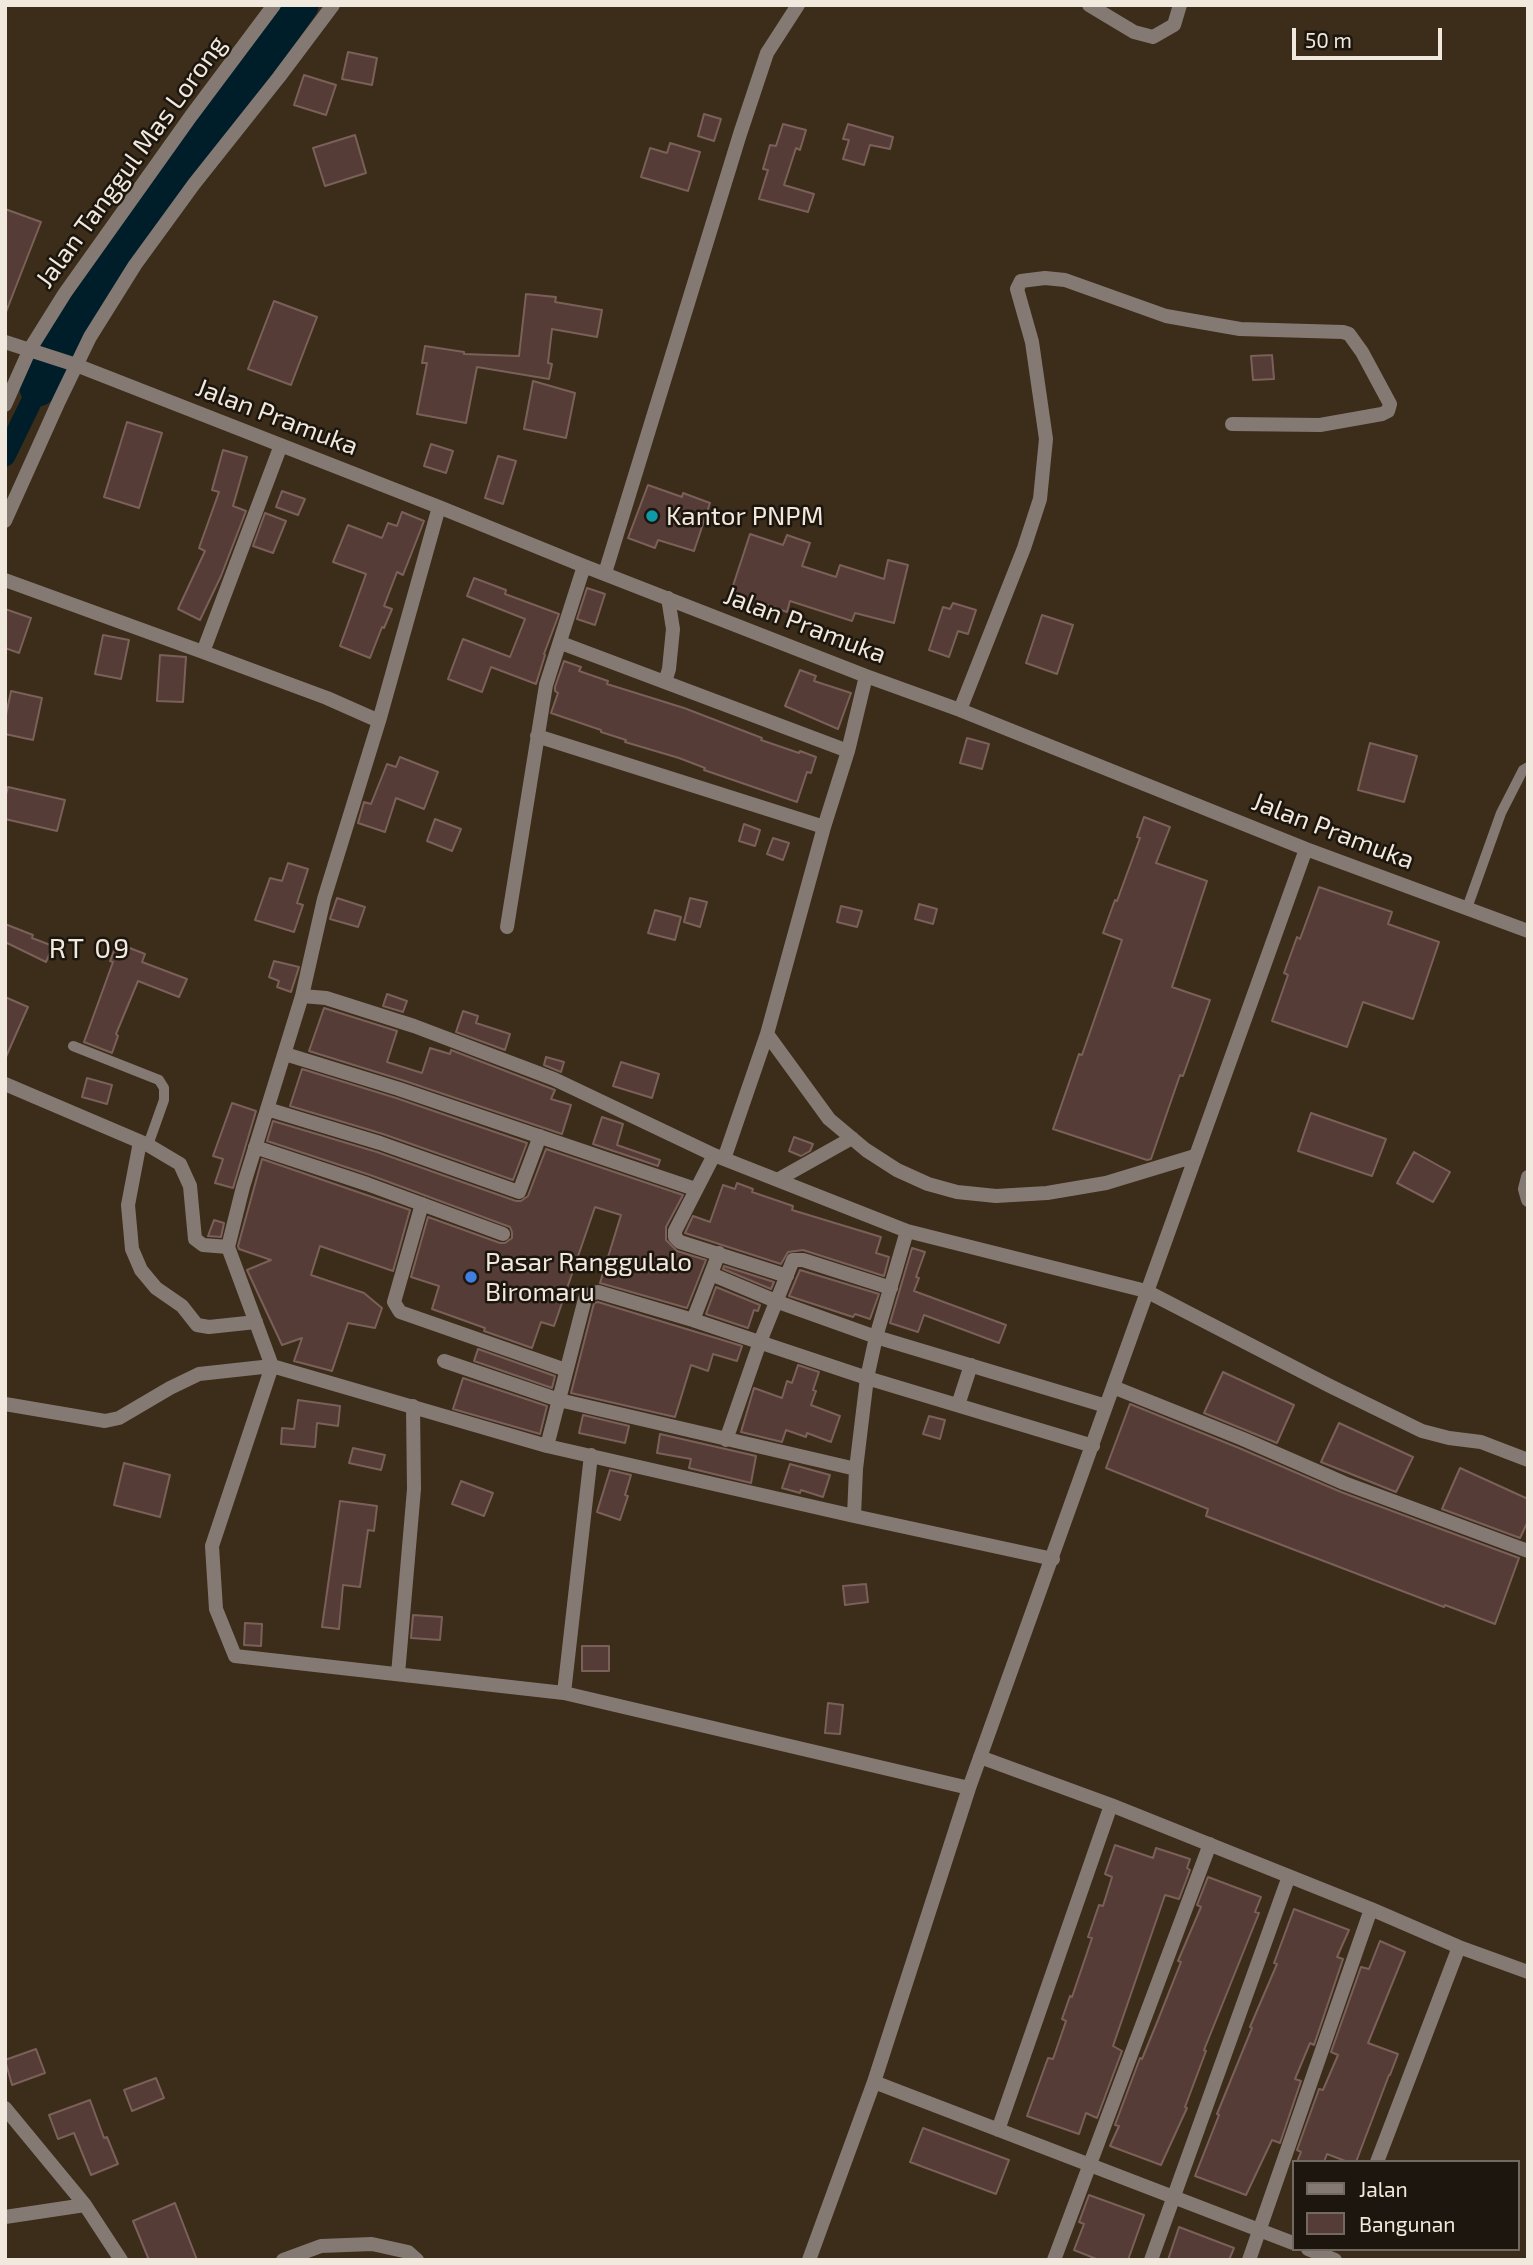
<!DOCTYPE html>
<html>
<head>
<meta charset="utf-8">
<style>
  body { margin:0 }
  #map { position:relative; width:1533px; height:2265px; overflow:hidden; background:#3b2d1a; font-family:"Exo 2",sans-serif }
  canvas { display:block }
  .frame { position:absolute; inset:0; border:7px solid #f1e9dd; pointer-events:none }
  .legend { position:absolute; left:1292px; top:2160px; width:228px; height:91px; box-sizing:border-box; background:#1d160e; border:2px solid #726a61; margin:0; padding:9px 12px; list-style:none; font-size:21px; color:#f1e9dd }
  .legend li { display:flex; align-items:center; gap:14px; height:35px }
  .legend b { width:35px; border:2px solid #726a61 }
  .scale { position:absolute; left:1292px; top:28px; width:150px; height:32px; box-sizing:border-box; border:4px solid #f1e9dd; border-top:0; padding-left:9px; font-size:21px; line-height:24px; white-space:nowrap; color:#f1e9dd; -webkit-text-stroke:5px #1d160e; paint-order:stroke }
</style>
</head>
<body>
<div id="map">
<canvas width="1533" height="2265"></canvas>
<div class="frame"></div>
<ul class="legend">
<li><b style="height:9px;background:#857a73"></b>Jalan</li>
<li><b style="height:19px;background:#553c36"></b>Bangunan</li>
</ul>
<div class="scale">50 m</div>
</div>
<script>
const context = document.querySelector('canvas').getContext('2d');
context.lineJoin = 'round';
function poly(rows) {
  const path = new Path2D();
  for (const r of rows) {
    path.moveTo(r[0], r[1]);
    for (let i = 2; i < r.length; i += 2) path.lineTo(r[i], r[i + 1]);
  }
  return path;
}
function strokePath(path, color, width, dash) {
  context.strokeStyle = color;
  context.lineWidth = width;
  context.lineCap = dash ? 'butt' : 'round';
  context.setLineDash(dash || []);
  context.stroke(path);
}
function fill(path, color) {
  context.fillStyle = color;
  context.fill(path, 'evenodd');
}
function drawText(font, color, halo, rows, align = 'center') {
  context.font = font + ' "Exo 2",sans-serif';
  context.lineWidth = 5;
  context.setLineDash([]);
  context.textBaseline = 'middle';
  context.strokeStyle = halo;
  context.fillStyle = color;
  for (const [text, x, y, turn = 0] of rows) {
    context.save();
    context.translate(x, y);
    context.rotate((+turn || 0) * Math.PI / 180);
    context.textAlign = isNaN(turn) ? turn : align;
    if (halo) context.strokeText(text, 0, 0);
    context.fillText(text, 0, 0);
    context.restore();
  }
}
const canal = poly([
  [5,456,38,388]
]);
const river = poly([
  [38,388,70,328,300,5]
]);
const building = poly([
  [348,52,377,58,372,85,342,79,348,52],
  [304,75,336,85,326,115,294,105,304,75],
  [704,114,721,119,714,141,698,136,704,114],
  [783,124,806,130,800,150,796,148,784,185,814,194,808,212,759,199,768,170,763,169,770,145,776,146,783,124],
  [848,124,893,137,890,149,870,145,864,165,843,159,849,140,843,139,848,124],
  [355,135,366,173,325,186,313,148,355,135],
  [670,143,700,152,688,191,641,177,650,148,667,153,670,143],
  [5,209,41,222,6,312,5,311,5,209],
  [526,294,556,297,555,302,602,310,597,337,552,329,548,363,552,364,549,379,477,367,466,423,417,414,427,363,422,363,425,346,464,352,464,354,519,356,526,294],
  [274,301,317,317,291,385,248,369,274,301],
  [1272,355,1274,379,1253,380,1251,356,1272,355],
  [533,381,575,393,566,438,524,429,533,381],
  [127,422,162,433,139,508,104,497,127,422],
  [431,444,453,451,446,473,424,466,431,444],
  [223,450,247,457,233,506,246,511,221,576,200,620,178,609,205,551,199,548,219,492,212,490,223,450],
  [498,456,516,461,503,504,485,498,498,456],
  [648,485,682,497,683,493,710,503,694,551,658,540,655,548,628,538,648,485],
  [282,491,305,499,298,515,276,507,282,491],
  [402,512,424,521,403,575,397,572,384,606,392,609,384,628,382,627,370,658,340,646,366,574,333,562,348,525,382,538,388,523,397,526,402,512],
  [265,513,286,521,273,553,253,546,265,513],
  [750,534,783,545,787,535,810,543,802,566,836,577,840,565,884,579,888,560,908,565,894,623,855,613,852,621,790,601,787,612,761,603,759,609,729,598,750,534],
  [474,578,506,590,505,594,559,614,544,654,545,655,536,684,491,667,482,692,448,679,463,639,510,657,525,619,467,596,474,578],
  [587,588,605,594,595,625,577,619,587,588],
  [953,603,976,610,968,634,958,631,949,657,929,650,943,607,950,609,953,603],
  [5,609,31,618,19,653,5,648,5,609],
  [1042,615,1073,625,1057,674,1026,663,1042,615],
  [103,635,129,640,121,679,95,674,103,635],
  [160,655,186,657,183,702,157,701,160,655],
  [564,661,581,667,579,671,608,681,607,684,684,708,762,738,761,740,799,753,800,751,816,757,811,773,807,772,797,802,704,770,705,768,679,758,625,742,626,740,601,732,601,730,551,713,558,693,555,691,555,687,564,661],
  [800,670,816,676,814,681,851,693,838,729,785,706,800,670],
  [11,691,42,698,33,740,5,734,5,720,11,691],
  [967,738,989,744,982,769,960,763,967,738],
  [1370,743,1417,756,1404,802,1358,790,1370,743],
  [400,757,438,772,424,809,396,798,385,832,358,823,364,802,371,804,387,764,396,767,400,757],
  [8,787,65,800,57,831,5,819,5,798,8,787],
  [1144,817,1170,827,1156,863,1207,881,1172,987,1210,1000,1183,1076,1180,1075,1151,1159,1147,1160,1053,1129,1079,1054,1082,1055,1122,940,1103,933,1115,900,1117,901,1140,838,1137,837,1144,817],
  [435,819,461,829,452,851,427,841,435,819],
  [744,824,760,830,755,846,739,841,744,824],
  [773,838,789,843,783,860,767,854,773,838],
  [288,863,308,869,297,903,303,905,294,932,255,920,270,878,282,881,288,863],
  [1319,887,1392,912,1388,924,1439,942,1413,1019,1363,1002,1347,1047,1272,1021,1288,975,1284,973,1297,937,1300,939,1319,887],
  [337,898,365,907,358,927,330,919,337,898],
  [690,898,707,902,700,927,684,922,690,898],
  [919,904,937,909,933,924,915,919,919,904],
  [841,906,862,911,857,927,837,922,841,906],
  [655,910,681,917,675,940,648,933,655,910],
  [5,924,33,935,32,938,53,946,46,962,5,942,5,924],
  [117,943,145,954,142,962,187,979,179,997,138,981,116,1034,118,1036,112,1053,84,1042,113,962,110,961,117,943],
  [274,961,299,967,291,992,277,987,279,981,269,977,274,961],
  [387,994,407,1001,403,1012,383,1006,387,994],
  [5,997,28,1007,5,1059,5,997],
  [324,1008,397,1031,387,1062,422,1073,430,1048,450,1054,451,1050,555,1090,551,1099,571,1105,562,1134,402,1080,309,1051,324,1008],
  [463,1011,478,1016,476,1023,510,1034,505,1050,456,1032,463,1011],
  [546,1057,564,1062,561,1072,544,1065,546,1057],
  [621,1062,659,1074,652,1098,613,1086,621,1062],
  [302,1069,396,1098,527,1143,513,1180,383,1134,290,1106,302,1069],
  [87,1078,112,1085,107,1104,82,1097,87,1078],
  [232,1103,256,1111,233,1188,215,1183,223,1159,213,1156,232,1103],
  [1311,1113,1386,1139,1372,1176,1298,1151,1311,1113],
  [602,1117,623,1124,617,1145,660,1160,658,1166,593,1144,602,1117],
  [273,1121,377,1152,516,1201,521,1201,528,1196,546,1149,683,1195,666,1227,666,1240,677,1251,706,1260,687,1308,600,1283,621,1215,595,1207,554,1326,541,1322,532,1348,484,1331,485,1328,432,1309,439,1286,411,1277,428,1217,500,1243,505,1243,512,1238,512,1232,510,1227,370,1175,267,1141,273,1121],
  [794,1137,813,1144,810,1151,801,1156,789,1151,794,1137],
  [1414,1152,1450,1172,1433,1202,1397,1183,1414,1152],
  [262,1159,410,1210,393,1271,320,1246,311,1275,364,1293,382,1308,375,1328,348,1323,332,1371,294,1361,302,1338,282,1345,247,1270,271,1260,239,1249,238,1246,262,1159],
  [737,1183,753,1189,752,1192,793,1206,792,1210,881,1237,876,1253,889,1257,884,1276,803,1250,788,1252,781,1264,685,1233,693,1216,710,1222,723,1185,735,1189,737,1183],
  [214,1220,224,1223,221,1237,208,1236,214,1220],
  [912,1248,925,1252,916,1277,919,1278,914,1291,1006,1325,999,1343,924,1315,918,1332,890,1323,912,1248],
  [724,1266,774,1282,771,1289,723,1269,724,1266],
  [800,1270,879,1294,870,1319,855,1314,853,1317,789,1296,800,1270],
  [716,1287,760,1305,758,1311,754,1310,748,1328,706,1314,716,1287],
  [598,1302,742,1346,737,1361,713,1354,708,1371,691,1365,675,1417,571,1393,594,1303,598,1302],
  [478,1349,555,1376,552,1388,474,1361,478,1349],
  [798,1365,819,1372,813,1390,816,1391,811,1405,840,1416,831,1442,807,1433,806,1437,786,1430,782,1442,741,1432,754,1388,782,1398,787,1381,792,1383,798,1365],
  [1223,1372,1294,1405,1277,1443,1204,1413,1223,1372],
  [463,1378,547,1406,540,1434,453,1409,463,1378],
  [298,1400,340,1406,338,1426,317,1423,315,1447,281,1444,282,1428,294,1429,298,1400],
  [1130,1404,1239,1448,1341,1492,1519,1558,1495,1624,1445,1605,1444,1607,1206,1516,1208,1509,1106,1468,1130,1404],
  [583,1415,629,1426,625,1443,579,1433,583,1415],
  [929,1416,945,1420,940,1439,923,1434,929,1416],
  [1339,1423,1413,1457,1396,1492,1321,1462,1339,1423],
  [660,1434,756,1456,751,1483,689,1468,691,1459,657,1453,660,1434],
  [353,1448,385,1455,381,1470,349,1463,353,1448],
  [124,1463,170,1475,160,1517,114,1505,124,1463],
  [790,1464,830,1475,823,1497,801,1490,800,1493,782,1488,790,1464],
  [1460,1468,1528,1499,1528,1521,1520,1538,1442,1509,1460,1468],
  [610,1470,631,1475,625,1495,628,1496,620,1520,597,1512,610,1470],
  [461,1481,493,1493,484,1516,452,1504,461,1481],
  [340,1501,377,1506,374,1531,368,1530,360,1587,343,1585,339,1629,322,1627,340,1501],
  [866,1584,868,1602,845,1605,843,1586,866,1584],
  [413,1615,442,1617,440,1640,411,1638,413,1615],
  [245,1623,262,1624,261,1646,244,1645,245,1623],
  [582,1646,609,1646,609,1671,582,1671,582,1646],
  [828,1703,843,1705,840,1734,825,1733,828,1703],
  [1115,1845,1153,1858,1156,1848,1190,1859,1187,1868,1190,1870,1179,1899,1165,1895,1113,2046,1122,2051,1097,2118,1086,2113,1079,2134,1027,2116,1048,2058,1053,2059,1066,2021,1062,2019,1070,1996,1072,1997,1092,1938,1088,1937,1099,1905,1103,1906,1112,1877,1105,1874,1115,1845],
  [1208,1877,1261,1897,1255,1912,1259,1913,1204,2050,1206,2051,1185,2107,1187,2108,1161,2165,1110,2146,1119,2126,1115,2125,1140,2058,1142,2059,1158,2020,1181,1962,1178,1961,1201,1907,1197,1905,1208,1877],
  [1294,1909,1349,1930,1337,1957,1343,1959,1314,2045,1310,2043,1295,2079,1301,2081,1280,2143,1272,2140,1246,2195,1195,2176,1219,2115,1217,2114,1252,2028,1250,2027,1277,1964,1274,1963,1294,1909],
  [1380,1941,1405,1952,1368,2043,1398,2054,1390,2075,1389,2075,1356,2162,1348,2162,1327,2154,1324,2162,1297,2162,1301,2152,1297,2150,1319,2089,1323,2090,1338,2055,1331,2052,1361,1967,1369,1969,1380,1941],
  [36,2049,45,2073,12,2085,5,2060,36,2049],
  [156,2078,164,2098,132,2111,124,2090,156,2078],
  [90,2100,104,2138,107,2137,118,2164,91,2175,74,2133,58,2139,49,2115,90,2100],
  [923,2128,1009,2160,996,2194,910,2162,923,2128],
  [1089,2195,1144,2215,1128,2260,1099,2260,1074,2250,1084,2224,1079,2222,1089,2195],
  [175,2203,197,2260,149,2260,133,2221,175,2203],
  [1179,2227,1234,2248,1229,2260,1168,2260,1179,2227]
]);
const lane = poly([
  [1467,908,1501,813,1523,770,1528,767],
  [73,1046,159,1080,164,1088,164,1100,148,1145]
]);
const street = poly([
  [1089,5,1134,32,1153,37,1174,25,1180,5],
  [5,342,76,365,439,507,584,566,866,676,960,710,1306,849,1528,931],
  [5,405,30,349,65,293,191,116,274,5],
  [5,521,59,401,90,337,135,265,194,184,279,77,333,5],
  [605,573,740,134,767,53,798,5],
  [5,580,203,652,281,445],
  [561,643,848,751],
  [203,652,327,698,379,721],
  [866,676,848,751,824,827,767,1034,829,1119,866,1150,897,1170,928,1184,957,1192,996,1196,1047,1193,1106,1183,1195,1156],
  [665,682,669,669,673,629,668,598],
  [960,710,1024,548,1040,499,1046,439,1032,342,1017,289,1021,281,1045,278,1065,280,1166,316,1240,329,1343,332,1349,334,1362,352,1390,404,1388,411,1382,414,1320,425,1232,424],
  [537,736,824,827],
  [507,927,546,685,584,566],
  [302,996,324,899,379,721,439,507],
  [285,1054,399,1089,695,1189],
  [5,1084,148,1145,180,1164,190,1186,195,1239,203,1245,228,1247,272,1366,547,1446,854,1516,1053,1559],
  [267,1109,380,1143,519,1192,540,1136],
  [140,1142,128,1205,132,1249,141,1270,156,1288,182,1306,197,1325,209,1327,256,1322],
  [255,1147,367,1184,503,1234],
  [714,1155,675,1231,675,1237,680,1242,787,1276],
  [724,1159,767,1034],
  [1528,1177,1525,1189,1528,1200],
  [779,1179,852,1138],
  [422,1204,394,1302,400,1312,566,1370],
  [228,1247,243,1187,302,996,326,998,414,1026,554,1079,714,1155,907,1231,1146,1291,1330,1386,1422,1431,1449,1438,1481,1442,1528,1460],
  [711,1274,778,1302,876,1337,1106,1406],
  [693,1320,719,1253],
  [444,1361,559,1400,856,1469,867,1378,876,1337,907,1231],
  [1113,1387,1243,1439,1344,1483,1528,1551],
  [5,1404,105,1421,119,1418,170,1388,199,1374,272,1366,212,1546,216,1609,235,1656,564,1693,969,1788],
  [958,1405,971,1365],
  [726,1440,760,1342,793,1260,803,1260,891,1288],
  [547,1446,585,1299,587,1295,598,1292,693,1320,867,1378,1093,1446],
  [854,1516,856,1469],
  [398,1674,414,1489,413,1406],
  [564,1693,591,1455],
  [980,1757,1111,1805,1371,1909,1459,1947,1528,1972],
  [874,2082,1293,2243],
  [5,2108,85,2205,121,2260],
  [998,2130,1111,1805],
  [1377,2162,1459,1947],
  [5,2217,85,2205],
  [1308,2249,1335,2260],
  [283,2260,321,2246,372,2244,408,2252,417,2260],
  [809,2260,874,2082,969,1788,1306,849],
  [1054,2260,1210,1844],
  [1151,2260,1289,1876],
  [1249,2260,1371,1909]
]);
const markers = [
  [652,516,7,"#0f9aa8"],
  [471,1277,7,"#3f7fe0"]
];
const streetNames = [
  ["Jalan Tanggul Mas Lorong",131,162,-54],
  ["Jalan Pramuka",277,417,21],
  ["Jalan Pramuka",805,625,21],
  ["Jalan Pramuka",1333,831,21]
];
const poiNames = [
  ["Kantor PNPM",666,516],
  ["Pasar Ranggulalo",485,1262],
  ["Biromaru",485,1292]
];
const neighbourhoodNames = [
  ["RT 09",90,949]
];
strokePath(canal, '#001e2a', 21);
strokePath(river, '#001e2a', 37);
fill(building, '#553c36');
strokePath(building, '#7b605a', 2);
strokePath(lane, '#857a73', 10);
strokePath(street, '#857a73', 14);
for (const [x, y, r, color] of markers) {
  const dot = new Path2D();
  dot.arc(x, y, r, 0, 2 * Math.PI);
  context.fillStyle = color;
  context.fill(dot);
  strokePath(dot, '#1d160e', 2.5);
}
drawText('26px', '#f1e9dd', '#1d160e', streetNames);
drawText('26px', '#f1e9dd', '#1d160e', poiNames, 'left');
context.letterSpacing = '2px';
drawText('28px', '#f1e9dd', '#1d160e', neighbourhoodNames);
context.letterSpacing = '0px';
</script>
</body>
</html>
